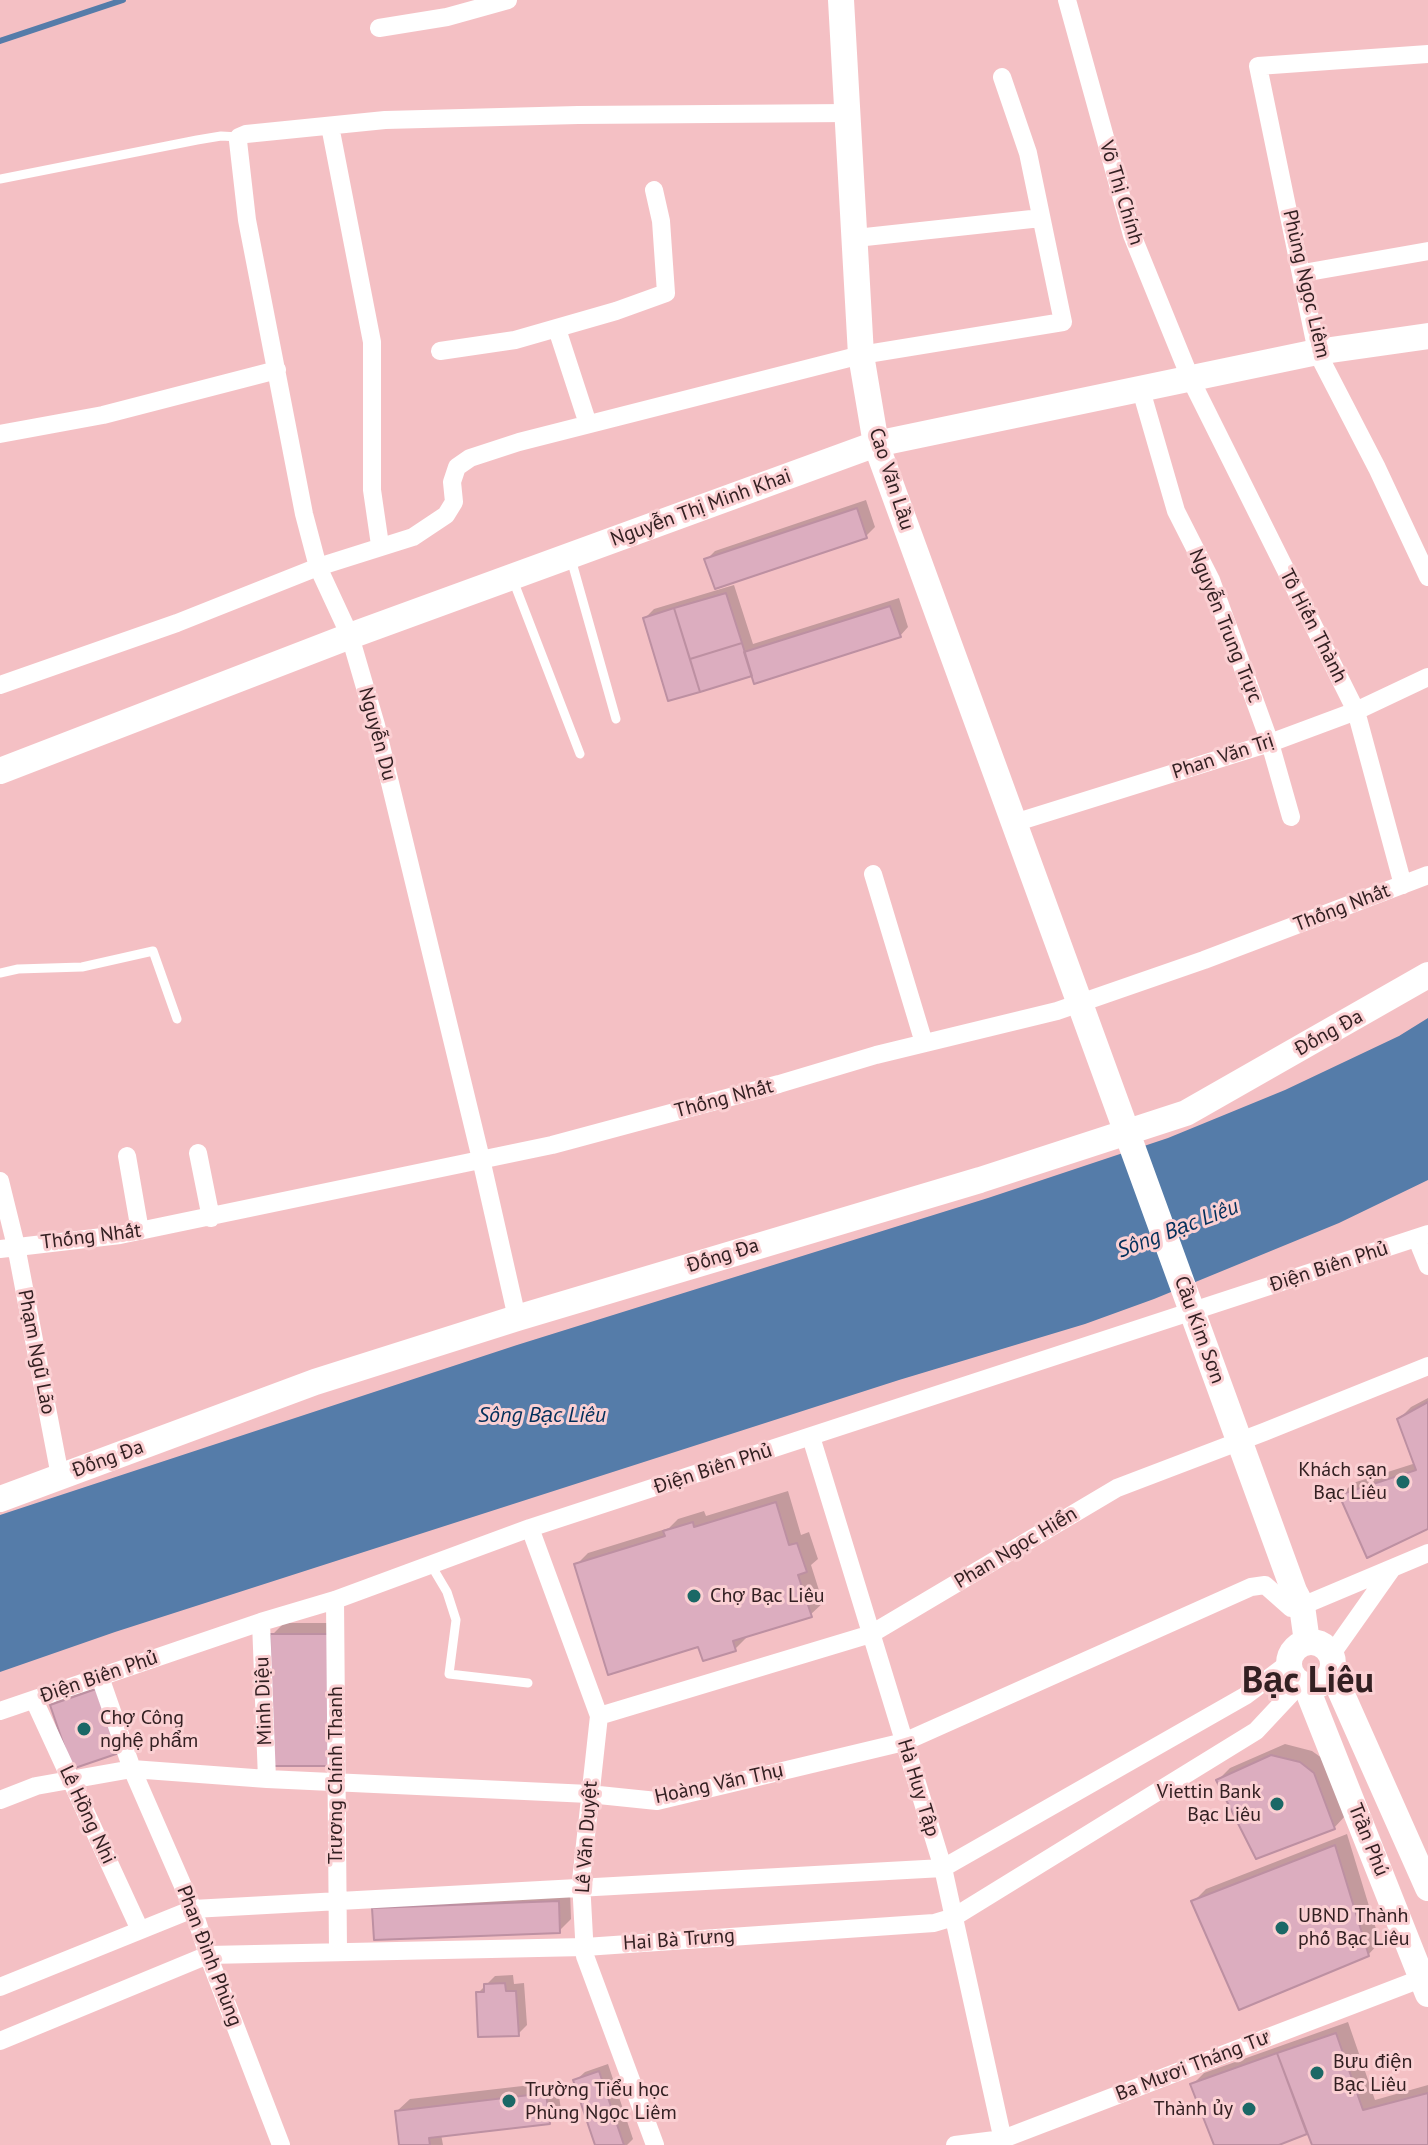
<!DOCTYPE html>
<html>
<head>
<meta charset="utf-8">
<style>
  body { margin:0 }
  canvas { display:block; background:#f4c0c4 }
</style>
</head>
<body>
<canvas width="1428" height="2145"></canvas>
<script>
const context = document.querySelector('canvas').getContext('2d');
context.lineJoin = 'round';
function fill(path, color) {
  context.fillStyle = color;
  context.fill(path, 'evenodd');
}
function poly(rows) {
  const path = new Path2D();
  for (const r of rows) {
    if (r.length === 3) {
      path.moveTo(r[0] + r[2], r[1]);
      path.arc(r[0], r[1], r[2], 0, 2 * Math.PI);
      continue;
    }
    path.moveTo(r[0], r[1]);
    for (let i = 2; i < r.length; i += 2) path.lineTo(r[i], r[i + 1]);
  }
  return path;
}
function strokePath(path, color, width, dash) {
  context.strokeStyle = color;
  context.lineWidth = width;
  context.lineCap = dash ? 'butt' : 'round';
  context.setLineDash(dash || []);
  context.stroke(path);
}
function drawText(font, color, halo, rows, align = 'center') {
  context.font = font + ' "PT Sans",sans-serif';
  context.lineWidth = 6;
  context.setLineDash([]);
  context.textBaseline = 'middle';
  context.strokeStyle = halo;
  context.fillStyle = color;
  for (const [text, x, y, turn = 0] of rows) {
    context.save();
    context.translate(x, y);
    context.rotate((+turn || 0) * Math.PI / 180);
    context.textAlign = isNaN(turn) ? turn : align;
    if (halo) context.strokeText(text, 0, 0);
    context.fillText(text, 0, 0);
    context.restore();
  }
}
const water = poly([
  [1428,1018,1428,1180,1339,1223,1154,1299,1085,1324,899,1380,115,1632,0,1672,0,1515,517,1345,988,1198,1168,1138,1285,1090,1399,1036]
]);
const shadow = poly([
  [866,500,875,527,866,536,706,560,715,551],
  [734,585,753,644,899,598,908,627,900,636,753,673,669,699,645,618,654,609],
  [1428,1398,1428,1527,1341,1495,1353,1483,1416,1463,1399,1419,1411,1407],
  [788,1491,801,1535,809,1532,818,1559,811,1565,823,1603,810,1615,746,1634,747,1637,735,1649,699,1645,576,1565,588,1553,669,1528,678,1519,704,1511,706,1516],
  [284,1623,341,1623,342,1752,272,1635],
  [105,1681,127,1743,52,1705,61,1697],
  [1285,1744,1312,1751,1326,1761,1346,1815,1334,1828,1218,1780,1230,1768],
  [1347,1834,1380,1942,1368,1955,1194,1901,1206,1889],
  [570,1890,571,1919,559,1931,376,1938,387,1897],
  [513,1975,514,1984,524,1983,527,2025,518,2034,478,1993,495,1976],
  [1348,2022,1375,2100,1428,2085,1428,2144,1314,2145,1309,2131,1273,2145,1216,2145,1192,2085,1204,2073],
  [608,2064,633,2139,627,2145,597,2145,576,2080,585,2072],
  [557,2082,561,2110,549,2122,441,2134,443,2145,401,2145,397,2111,410,2099]
]);
const stream = poly([
  [0,41,123,0]
]);
const building = poly([
  [857,508,867,538,715,589,704,559,857,508],
  [726,593,742,643,690,659,674,608,726,593],
  [890,606,901,637,754,684,744,652,890,606],
  [674,608,700,692,668,701,643,618,674,608],
  [742,643,752,676,700,692,690,659,742,643],
  [1428,1402,1428,1529,1367,1558,1339,1495,1416,1470,1397,1419,1428,1402],
  [776,1502,789,1545,797,1543,807,1572,798,1575,812,1617,733,1641,736,1651,703,1661,698,1647,608,1675,574,1564,665,1536,663,1531,693,1522,694,1527,776,1502],
  [270,1634,330,1634,331,1766,271,1766,270,1634],
  [96,1689,119,1753,72,1769,50,1705,96,1689],
  [1271,1755,1300,1762,1314,1773,1335,1829,1256,1859,1216,1780,1271,1755],
  [1335,1845,1369,1956,1239,2010,1191,1901,1335,1845],
  [559,1901,560,1933,374,1940,372,1908,559,1901],
  [505,1983,506,1991,516,1991,519,2036,478,2037,476,1992,484,1992,484,1984,505,1983],
  [1336,2033,1363,2110,1428,2093,1428,2145,1312,2145,1277,2053,1336,2033],
  [1277,2053,1307,2134,1279,2145,1214,2145,1190,2084,1277,2053],
  [599,2071,624,2145,595,2145,573,2080,599,2071],
  [546,2093,550,2124,429,2138,430,2145,399,2145,395,2111,546,2093]
]);
const lane = poly([
  [0,179,197,140,221,136,239,137],
  [571,559,616,719],
  [513,580,580,754],
  [0,973,18,969,82,967,153,951,177,1019],
  [431,1565,447,1592,456,1620,449,1674,528,1683]
]);
const street = poly([
  [1067,0,1132,235,1191,380,1356,711,1403,885],
  [379,28,447,17,508,0],
  [1428,54,1258,66,1317,352,1377,468,1428,577],
  [330,126,372,342,372,490,380,545],
  [856,238,1041,218],
  [1303,273,1428,251],
  [557,329,588,424],
  [440,351,515,340,616,311,666,293,661,221,654,190],
  [1141,390,1176,511,1211,580,1270,743,1291,817],
  [0,434,103,415,277,370],
  [0,685,177,623,318,567,413,537,446,515,454,502,452,482,457,467,470,458,519,442,861,355,1063,322,1028,153,1002,77],
  [1014,823,1270,743,1356,711,1428,677],
  [873,874,924,1043],
  [198,1153,211,1218],
  [127,1156,140,1231],
  [0,1181,16,1246,60,1476],
  [1417,1239,1428,1266],
  [0,1249,120,1235,552,1145,779,1084,876,1055,1057,1011,1204,960,1428,875],
  [517,1318,481,1159,376,725,350,636,318,567,304,514,247,220,238,141,239,137,246,134,385,120,578,115,849,113],
  [811,1437,943,1868,1004,2145],
  [530,1528,599,1716,581,1881,585,1956,655,2145],
  [335,1600,338,1951],
  [261,1622,267,1779],
  [1331,1655,1391,1570],
  [100,1677,132,1769,193,1909,208,1955,281,2145],
  [34,1700,140,1930],
  [0,1711,261,1622,335,1600,530,1528,1428,1234],
  [599,1716,871,1634,1117,1488,1264,1432,1428,1366],
  [0,1800,36,1786,132,1769,267,1779,589,1794,657,1801,904,1742,1251,1587,1265,1585,1291,1608,1302,1606,1428,1553],
  [0,1987,193,1909,943,1868,1245,1696,1289,1663],
  [0,2041,208,1955,585,1947,934,1923,954,1917,1256,1731,1300,1684],
  [955,2145,1003,2139,1428,1976]
]);
const secondary = poly([
  [841,0,861,355,876,444,1294,1591,1302,1606,1307,1642],
  [0,771,350,636,876,444,1317,352,1428,336],
  [0,1499,315,1382,517,1318,980,1180,1186,1113,1428,975],
  [1311,1664,22],
  [1332,1672,1428,1888],
  [1306,1686,1428,1994]
]);
const markers = [
  [1403,1482,8,"#1b6866"],
  [694,1596,8,"#1b6866"],
  [84,1729,8,"#1b6866"],
  [1277,1804,8,"#1b6866"],
  [1282,1928,8,"#1b6866"],
  [1317,2073,8,"#1b6866"],
  [509,2101,8,"#1b6866"],
  [1249,2109,8,"#1b6866"]
];
const streetNames = [
  ["Võ Thị Chính",1121,193,73],
  ["Phùng Ngọc Liêm",1306,284,77],
  ["Cao Văn Lầu",891,479,72],
  ["Nguyễn Thị Minh Khai",701,508,-20],
  ["Nguyễn Trung Trực",1225,626,68],
  ["Tô Hiến Thành",1313,626,63],
  ["Nguyễn Du",377,734,75],
  ["Phan Văn Trị",1223,757,-18],
  ["Thống Nhất",1342,908,-21],
  ["Đống Đa",1329,1033,-29],
  ["Thống Nhất",724,1099,-15],
  ["Thống Nhất",91,1237,-7],
  ["Đống Đa",723,1256,-17],
  ["Điện Biên Phủ",1329,1267,-18],
  ["Cầu Kim Sơn",1199,1330,70],
  ["Phạm Ngũ Lão",36,1352,79],
  ["Đống Đa",108,1459,-20],
  ["Điện Biên Phủ",713,1469,-18],
  ["Phan Ngọc Hiển",1016,1548,-31],
  ["Điện Biên Phủ",99,1677,-19],
  ["Minh Diệu",264,1701,-92],
  ["Trương Chính Thanh",336,1775,-90],
  ["Hoàng Văn Thụ",719,1784,-12],
  ["Hà Huy Tập",918,1788,73],
  ["Lê Hồng Nhi",87,1815,65],
  ["Lê Văn Duyệt",587,1837,-86],
  ["Trần Phú",1368,1840,68],
  ["Hai Bà Trưng",679,1940,-4],
  ["Phan Đình Phùng",209,1956,69],
  ["Ba Mươi Tháng Tư",1193,2066,-21]
];
const poiNames = [
  ["Khách sạn",1387,1470,"right"],
  ["Bạc Liêu",1387,1493,"right"],
  ["Chợ Bạc Liêu",710,1596],
  ["Chợ Công",100,1718],
  ["nghệ phẩm",100,1741],
  ["Viettin Bank",1261,1792,"right"],
  ["Bạc Liêu",1261,1815,"right"],
  ["UBND Thành",1298,1916],
  ["phố Bạc Liêu",1298,1939],
  ["Bưu điện",1333,2062],
  ["Bạc Liêu",1333,2085],
  ["Trường Tiểu học",525,2090],
  ["Phùng Ngọc Liêm",525,2113],
  ["Thành ủy",1233,2109,"right"]
];
const waterNames = [
  ["Sông Bạc Liêu",1178,1229,-21],
  ["Sông Bạc Liêu",542,1416]
];
const townNames = [
  ["Bạc Liêu",1308,1682]
];
fill(water, '#557ca9');
fill(shadow, '#0003');
strokePath(stream, '#557ca9', 6);
fill(building, '#dcadbf');
strokePath(building, '#bd90a2', 2);
strokePath(lane, '#fff', 9);
strokePath(street, '#fff', 18);
strokePath(secondary, '#fff', 26);
for (const [x, y, r, color] of markers) {
  const dot = new Path2D();
  dot.arc(x, y, r, 0, 2 * Math.PI);
  context.fillStyle = color;
  context.fill(dot);
  strokePath(dot, '#fbd0d3', 3);
}
drawText('20px', '#332022', '#fbd0d3', streetNames);
drawText('20px', '#332022', '#fbd0d3', poiNames, 'left');
drawText('italic 22px', '#022f5a', '#fbd0d3', waterNames);
drawText('bold 36px', '#332022', '#fbd0d3', townNames);
</script>
</body>
</html>
